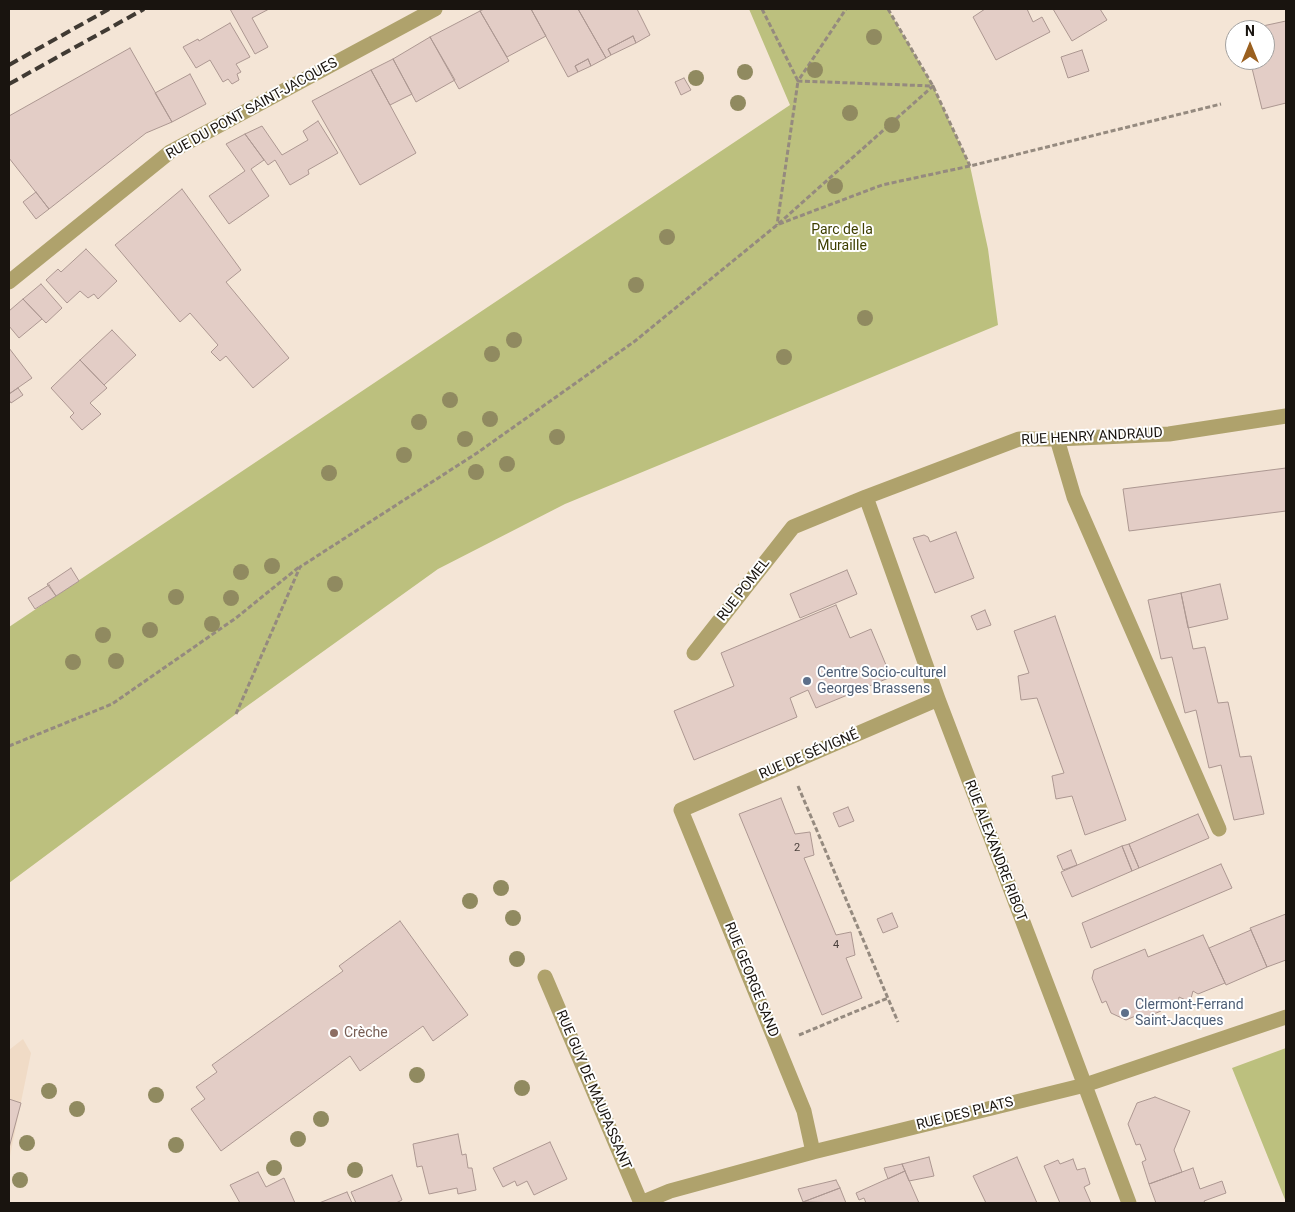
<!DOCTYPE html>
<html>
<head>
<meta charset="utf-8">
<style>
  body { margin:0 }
  #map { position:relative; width:1295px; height:1212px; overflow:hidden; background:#f4e5d6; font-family:Roboto,sans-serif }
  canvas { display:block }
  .frame { position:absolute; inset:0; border:10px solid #19140f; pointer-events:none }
  .north { position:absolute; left:1225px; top:20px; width:50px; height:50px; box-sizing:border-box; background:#fff; border:1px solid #a3a19f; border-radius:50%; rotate:0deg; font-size:14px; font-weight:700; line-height:20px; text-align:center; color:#19140f }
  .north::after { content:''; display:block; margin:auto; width:18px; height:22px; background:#9a601f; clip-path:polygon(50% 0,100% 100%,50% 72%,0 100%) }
</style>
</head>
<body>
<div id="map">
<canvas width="1295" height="1212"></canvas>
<div class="frame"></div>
<div class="north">N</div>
</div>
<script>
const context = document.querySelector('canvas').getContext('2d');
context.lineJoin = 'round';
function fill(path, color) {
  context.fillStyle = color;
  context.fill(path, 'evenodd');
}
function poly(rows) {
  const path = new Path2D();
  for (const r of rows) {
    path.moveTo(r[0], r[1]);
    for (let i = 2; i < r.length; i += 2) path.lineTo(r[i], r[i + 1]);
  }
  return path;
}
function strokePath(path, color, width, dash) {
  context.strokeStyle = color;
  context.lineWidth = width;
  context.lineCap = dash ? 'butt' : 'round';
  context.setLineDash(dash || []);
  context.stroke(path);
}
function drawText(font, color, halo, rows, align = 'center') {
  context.font = font + ' Roboto,sans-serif';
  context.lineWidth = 4;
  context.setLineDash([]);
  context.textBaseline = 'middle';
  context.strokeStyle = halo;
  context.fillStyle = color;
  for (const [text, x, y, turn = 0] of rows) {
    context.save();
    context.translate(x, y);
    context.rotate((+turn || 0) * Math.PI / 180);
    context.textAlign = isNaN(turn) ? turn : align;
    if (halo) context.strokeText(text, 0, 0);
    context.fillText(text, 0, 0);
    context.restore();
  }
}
const built = poly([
  [23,1039,31,1053,9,1161,9,1050]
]);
const green = poly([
  [749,9,888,9,933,86,970,166,988,249,998,325,565,504,438,569,236,714,9,883,9,627,790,105],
  [1286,1048,1286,1202,1232,1068]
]);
const building = poly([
  [230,9,269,9,252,18,268,47,255,54,230,9],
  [484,9,531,9,546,36,507,57,480,11,484,9],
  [531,9,578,9,606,58,591,66,588,59,575,66,578,72,568,77,531,9],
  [578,9,637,9,650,35,636,43,633,36,608,49,611,55,606,58,578,9],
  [985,9,1027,9,1033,22,1042,17,1050,32,996,60,973,17,985,9],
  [1053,9,1100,9,1107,20,1072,41,1053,9],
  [480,11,509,61,459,89,430,37,480,11],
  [1286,21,1286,103,1262,109,1250,60,1265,60,1265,30,1244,30,1286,21],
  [230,23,250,57,236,64,241,72,237,74,239,80,232,84,228,79,223,82,210,60,196,68,183,47,198,39,199,41,230,23],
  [633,36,636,43,611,55,608,49,633,36],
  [430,37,455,80,416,102,393,59,430,37],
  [130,48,172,122,146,133,49,209,9,158,9,116,130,48],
  [1082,50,1089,71,1068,78,1061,57,1082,50],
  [393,59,412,94,390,105,371,70,393,59],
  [588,59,591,66,578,72,575,66,588,59],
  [371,70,416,153,360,185,312,101,371,70],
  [190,74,206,104,172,122,155,93,190,74],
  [684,78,691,90,681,95,675,82,684,78],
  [318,121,338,153,308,170,309,174,290,185,275,160,268,165,245,134,262,126,282,155,308,140,303,131,318,121],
  [245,134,264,160,251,169,269,196,229,224,209,196,245,171,226,144,245,134],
  [182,189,241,270,226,282,289,358,253,388,226,356,220,361,211,352,218,345,190,313,180,322,115,245,182,189],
  [36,192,49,209,36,219,23,202,36,192],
  [86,249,117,281,98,299,94,294,88,298,80,291,67,303,46,280,58,269,61,272,86,249],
  [41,284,62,308,46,323,23,299,41,284],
  [23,299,42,319,19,338,9,326,9,311,23,299],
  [112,330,136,355,104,385,80,360,112,330],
  [9,348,32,378,9,394,9,348],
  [80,360,107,388,90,403,101,414,82,430,70,417,74,413,51,388,80,360],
  [18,388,23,395,11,403,9,400,9,394,18,388],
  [1286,468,1286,511,1129,531,1123,489,1286,468],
  [956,532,974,578,935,593,913,538,924,535,928,537,930,542,956,532],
  [71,568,79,581,56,596,47,584,71,568],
  [847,570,857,594,800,618,790,594,847,570],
  [1220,584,1228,619,1188,628,1181,593,1220,584],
  [49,585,56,596,35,609,28,598,49,585],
  [1181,593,1193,649,1205,647,1218,703,1228,702,1240,757,1251,756,1264,814,1234,820,1221,765,1209,768,1196,710,1185,713,1172,657,1161,659,1148,600,1181,593],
  [836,605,850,638,871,629,891,677,816,708,808,690,790,698,797,717,694,760,674,711,734,686,721,653,836,605],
  [985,610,991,625,977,630,971,616,985,610],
  [1055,616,1126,820,1085,835,1072,796,1056,799,1052,776,1064,773,1037,698,1021,700,1018,676,1029,673,1014,631,1055,616],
  [781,798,795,834,810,832,814,855,804,858,836,935,851,932,855,955,846,958,862,998,822,1015,739,814,781,798],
  [848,807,854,821,839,827,833,813,848,807],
  [1198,814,1209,838,1139,868,1129,844,1198,814],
  [1129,844,1139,868,1132,871,1122,846,1129,844],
  [1122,846,1132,871,1072,897,1061,872,1122,846],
  [1071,850,1077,865,1063,870,1057,856,1071,850],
  [1221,864,1232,888,1091,948,1082,923,1221,864],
  [892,913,898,927,883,933,877,919,892,913],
  [1286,914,1286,960,1267,967,1250,928,1286,914],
  [400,921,468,1015,433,1041,423,1026,360,1071,350,1056,221,1151,191,1109,205,1099,196,1087,217,1072,212,1065,343,971,339,966,400,921],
  [1251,930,1267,967,1226,985,1209,948,1251,930],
  [1203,935,1225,983,1198,994,1193,991,1190,1002,1179,997,1178,1002,1167,1006,1163,1003,1161,1011,1142,1019,1140,1014,1126,1020,1111,1013,1106,1001,1102,1003,1092,978,1094,970,1145,949,1148,957,1203,935],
  [1155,1097,1190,1111,1174,1150,1182,1172,1149,1184,1142,1162,1146,1160,1140,1144,1136,1145,1128,1124,1137,1103,1155,1097],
  [9,1099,21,1103,9,1148,9,1099],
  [458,1134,462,1155,466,1154,468,1168,472,1168,476,1190,458,1194,457,1188,429,1194,422,1166,417,1167,413,1144,458,1134],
  [550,1142,567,1179,534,1195,527,1181,517,1186,515,1181,503,1187,493,1168,550,1142],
  [929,1157,934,1176,909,1181,902,1164,929,1157],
  [1017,1157,1037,1203,986,1203,973,1176,1017,1157],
  [1073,1159,1077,1170,1085,1168,1090,1184,1084,1187,1091,1203,1060,1203,1044,1166,1058,1160,1060,1164,1073,1159],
  [902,1164,905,1171,888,1179,884,1168,902,1164],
  [1193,1168,1200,1189,1222,1181,1226,1193,1204,1201,1205,1203,1156,1203,1149,1184,1193,1168],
  [905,1171,919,1203,866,1203,864,1198,859,1200,856,1193,905,1171],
  [258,1172,266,1187,284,1178,295,1203,240,1203,230,1185,258,1172],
  [392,1175,402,1200,396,1203,356,1203,351,1192,392,1175],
  [836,1180,840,1188,803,1202,798,1189,836,1180],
  [840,1188,846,1203,803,1202,840,1188],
  [347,1192,352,1203,319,1203,347,1192]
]);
const path = poly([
  [762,9,798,81,777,225],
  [888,9,933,86,970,166],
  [779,224,882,185,970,166,1221,104],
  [236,714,300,567,477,453,635,341,777,225,933,86,798,81,846,9],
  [9,746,112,704,236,618,299,567],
  [798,786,898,1022],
  [799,1035,888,998]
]);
const lane = poly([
  [1057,439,1074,497,1219,829]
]);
const street = poly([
  [9,282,170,152,435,9],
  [866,497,938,699,1060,1019,1129,1203],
  [694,653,793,527,866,497,1019,439,1057,439,1169,434,1286,416],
  [545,977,641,1203,670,1191,813,1152,1085,1085,1286,1017],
  [813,1152,804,1111,681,810,938,699]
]);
const rail = poly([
  [9,65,109,9],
  [9,84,144,9]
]);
const trees = [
  [874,37],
  [815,70],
  [745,72],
  [696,78],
  [738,103],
  [850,113],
  [892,125],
  [835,186],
  [667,237],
  [636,285],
  [865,318],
  [514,340],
  [492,354],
  [784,357],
  [450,400],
  [490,419],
  [419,422],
  [557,437],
  [465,439],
  [404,455],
  [507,464],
  [476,472],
  [329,473],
  [272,566],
  [241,572],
  [335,584],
  [176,597],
  [231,598],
  [212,624],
  [150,630],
  [103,635],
  [116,661],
  [73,662],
  [501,888],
  [470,901],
  [513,918],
  [517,959],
  [417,1075],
  [522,1088],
  [49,1091],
  [156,1095],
  [77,1109],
  [321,1119],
  [298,1139],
  [27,1143],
  [176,1145],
  [274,1168],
  [355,1170],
  [20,1180]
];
const markers = [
  [807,681,5,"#5c6f8a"],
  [1125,1013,5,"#5c6f8a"],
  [334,1033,5,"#8d6e63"]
];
const numberNames = [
  ["2",797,848],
  ["4",836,945]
];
const streetNames = [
  ["RUE DU PONT SAINT-JACQUES",252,109,-29],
  ["RUE HENRY ANDRAUD",1092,437,-3],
  ["RUE POMEL",744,590,-52],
  ["RUE DE SÉVIGNÉ",809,755,-23],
  ["RUE ALEXANDRE RIBOT",995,851,69],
  ["RUE GEORGE SAND",751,980,68],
  ["RUE GUY DE MAUPASSANT",593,1090,67],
  ["RUE DES PLATS",965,1114,-14]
];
const parkNames = [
  ["Parc de la",842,230],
  ["Muraille",842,246]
];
const serviceNames = [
  ["Centre Socio-culturel",817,673],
  ["Georges Brassens",817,689],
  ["Clermont-Ferrand",1135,1005],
  ["Saint-Jacques",1135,1021]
];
const educationNames = [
  ["Crèche",344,1033]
];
fill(built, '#f0dbc6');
fill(green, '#bcc07e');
fill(building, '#e3cdc6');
strokePath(building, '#ac9791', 1);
strokePath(path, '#958a7f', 3, [5, 2.5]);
strokePath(lane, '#afa26c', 15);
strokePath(street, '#afa26c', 15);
strokePath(rail, '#403a33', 4, [10, 5]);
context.fillStyle = '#908a60';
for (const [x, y] of trees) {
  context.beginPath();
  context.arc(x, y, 8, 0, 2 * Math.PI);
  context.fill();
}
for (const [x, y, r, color] of markers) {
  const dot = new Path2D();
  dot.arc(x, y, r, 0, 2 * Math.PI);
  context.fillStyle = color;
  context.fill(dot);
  strokePath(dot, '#fff', 2);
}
drawText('11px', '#4c423d', null, numberNames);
drawText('14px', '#19140f', '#fff', streetNames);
drawText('14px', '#3e3f00', '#fff', parkNames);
drawText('14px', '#4e5e75', '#fff', serviceNames, 'left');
drawText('14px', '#785e54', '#fff', educationNames, 'left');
</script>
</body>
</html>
